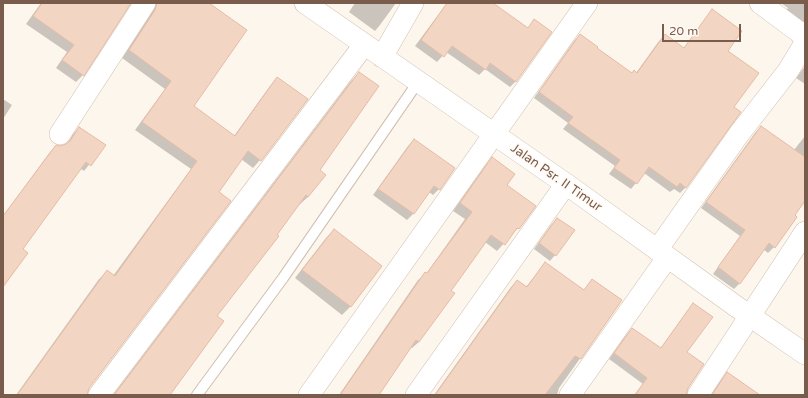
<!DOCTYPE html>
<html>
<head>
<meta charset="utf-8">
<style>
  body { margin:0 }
  #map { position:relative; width:808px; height:398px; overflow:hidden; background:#fdf6ec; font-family:"Varela Round",sans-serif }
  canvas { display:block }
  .frame { position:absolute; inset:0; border:4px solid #7a5c4d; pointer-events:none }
  .scale { position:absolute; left:662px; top:24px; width:79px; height:18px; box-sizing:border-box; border:2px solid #7a5c4d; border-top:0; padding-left:5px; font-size:12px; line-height:14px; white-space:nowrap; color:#7a5c4d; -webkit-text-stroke:3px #fffaf3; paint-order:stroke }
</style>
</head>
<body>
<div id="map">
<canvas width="808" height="398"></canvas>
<div class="frame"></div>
<div class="scale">20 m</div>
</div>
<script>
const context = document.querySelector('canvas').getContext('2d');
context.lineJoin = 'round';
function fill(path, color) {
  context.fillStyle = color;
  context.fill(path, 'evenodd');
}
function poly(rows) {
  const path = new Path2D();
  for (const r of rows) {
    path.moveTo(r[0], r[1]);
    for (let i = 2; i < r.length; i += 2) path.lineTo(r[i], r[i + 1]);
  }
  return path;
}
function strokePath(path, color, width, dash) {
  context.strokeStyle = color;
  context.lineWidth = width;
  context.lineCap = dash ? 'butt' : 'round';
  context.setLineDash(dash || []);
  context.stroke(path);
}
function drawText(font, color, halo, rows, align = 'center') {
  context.font = font + ' "Varela Round",sans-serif';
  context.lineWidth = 3.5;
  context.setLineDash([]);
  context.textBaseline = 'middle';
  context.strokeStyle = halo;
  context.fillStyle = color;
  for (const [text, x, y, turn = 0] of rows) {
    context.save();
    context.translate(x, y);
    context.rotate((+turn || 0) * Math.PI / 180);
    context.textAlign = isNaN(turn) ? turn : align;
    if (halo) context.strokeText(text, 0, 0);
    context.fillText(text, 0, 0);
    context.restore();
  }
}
const shadow = poly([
  [41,3,129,3,83,75,76,82,56,68,67,52,26,24],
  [147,3,207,3,192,106,234,136,270,86,277,78,260,160,253,168,241,159,78,395,16,395,99,279,107,272,113,276,191,169,135,130,165,89,122,58,148,18,150,12],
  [355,3,396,3,380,25,375,31,349,12],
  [447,3,485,3,527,29,534,21,516,81,510,87,485,69,479,75,446,52,437,62,415,46],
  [781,3,805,3,805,30,784,13,788,8],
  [712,11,726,51,733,107,686,187,680,193,674,189,670,192,644,173,631,189,609,174,615,166,563,129,568,123,534,98,574,41,580,35,596,48,632,74,636,73,659,41,665,36,683,49,707,17],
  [805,66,805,84,796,78],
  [359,73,318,170,324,175,308,197,299,205,298,204,216,316,168,395,113,395,351,81],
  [3,99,12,105,3,119],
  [761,127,794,150,805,136,805,199,774,247,768,253,763,249,740,283,734,289,713,274,740,236,701,208,755,133],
  [79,128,104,146,84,171,80,168,22,249,3,285,3,216,50,152,56,146,60,147,66,146,73,134],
  [414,140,439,189,433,195,429,192,413,214,407,220,373,195,408,146],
  [492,159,506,185,518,228,497,251,485,242,450,291,419,342,412,348,410,347,378,395,339,395,418,280,426,274,465,219,453,211,485,166],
  [557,219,555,255,550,261,534,249,551,225],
  [334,230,381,266,350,307,342,315,295,278,326,238],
  [545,263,584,290,592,280,621,301,559,388,557,395,434,395,511,287,517,281,526,287],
  [693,305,686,353,687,388,685,395,634,395,643,384,609,359,627,334,633,329,660,349,688,310],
  [728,373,758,395,711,395,722,379]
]);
const building = poly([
  [42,3,131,3,84,76,62,60,74,45,33,16,42,3],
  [157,3,209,3,247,30,194,106,235,136,277,77,308,99,261,161,248,151,219,192,231,201,89,388,87,395,17,395,107,270,115,276,197,161,142,122,171,81,129,50,155,10,157,3],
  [447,3,493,3,528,28,534,19,552,32,516,82,490,63,486,70,452,46,444,57,421,40,447,3],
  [712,9,742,31,728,51,759,73,734,107,741,112,686,188,680,183,677,187,649,167,637,184,614,168,620,160,568,123,573,117,539,92,580,34,598,47,597,48,632,73,634,70,637,73,665,34,684,48,712,9],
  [359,72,379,86,320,170,326,175,308,197,306,195,277,235,279,236,217,316,224,321,170,395,114,395,359,72],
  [761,126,805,157,805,201,795,215,797,217,775,248,769,243,740,284,718,267,745,230,706,202,761,126],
  [79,127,106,145,91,166,86,162,23,249,28,253,3,287,3,216,56,145,60,146,66,144,70,141,79,127],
  [414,139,455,168,440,190,434,186,414,214,378,189,414,139],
  [492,157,515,174,507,185,536,206,519,229,517,228,505,245,491,235,451,291,455,293,419,342,416,340,379,395,340,395,425,272,427,273,472,212,460,203,492,157],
  [557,218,575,230,556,256,539,243,557,218],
  [334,229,382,266,351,307,302,270,334,229],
  [545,262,584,290,592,279,622,300,581,359,575,356,545,395,435,395,517,280,527,287,545,262],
  [693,303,713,317,687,352,704,364,688,388,686,395,635,395,647,378,614,353,632,328,661,348,693,303],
  [727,372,760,395,712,395,727,372]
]);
const lane = poly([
  [197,395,283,278,418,82]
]);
const street = poly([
  [305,3,566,184,737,307,805,354],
  [760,3,799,32,805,39],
  [382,57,413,3],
  [60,134,145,3],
  [657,250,739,134,788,71,805,43],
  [99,395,364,45],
  [309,395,587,3],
  [416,395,566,184],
  [570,395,667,258],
  [698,395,805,232]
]);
const streetNames = [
  ["Jalan Psr. II Timur",556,178,35]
];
fill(shadow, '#0003');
fill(building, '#f3d5c3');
strokePath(building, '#e6bba3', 1);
strokePath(lane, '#d1beb0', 12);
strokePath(street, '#d1beb0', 22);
strokePath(lane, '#fff', 10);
strokePath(street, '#fff', 21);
drawText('13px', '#7a5c4d', '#fffaf3', streetNames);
</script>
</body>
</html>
